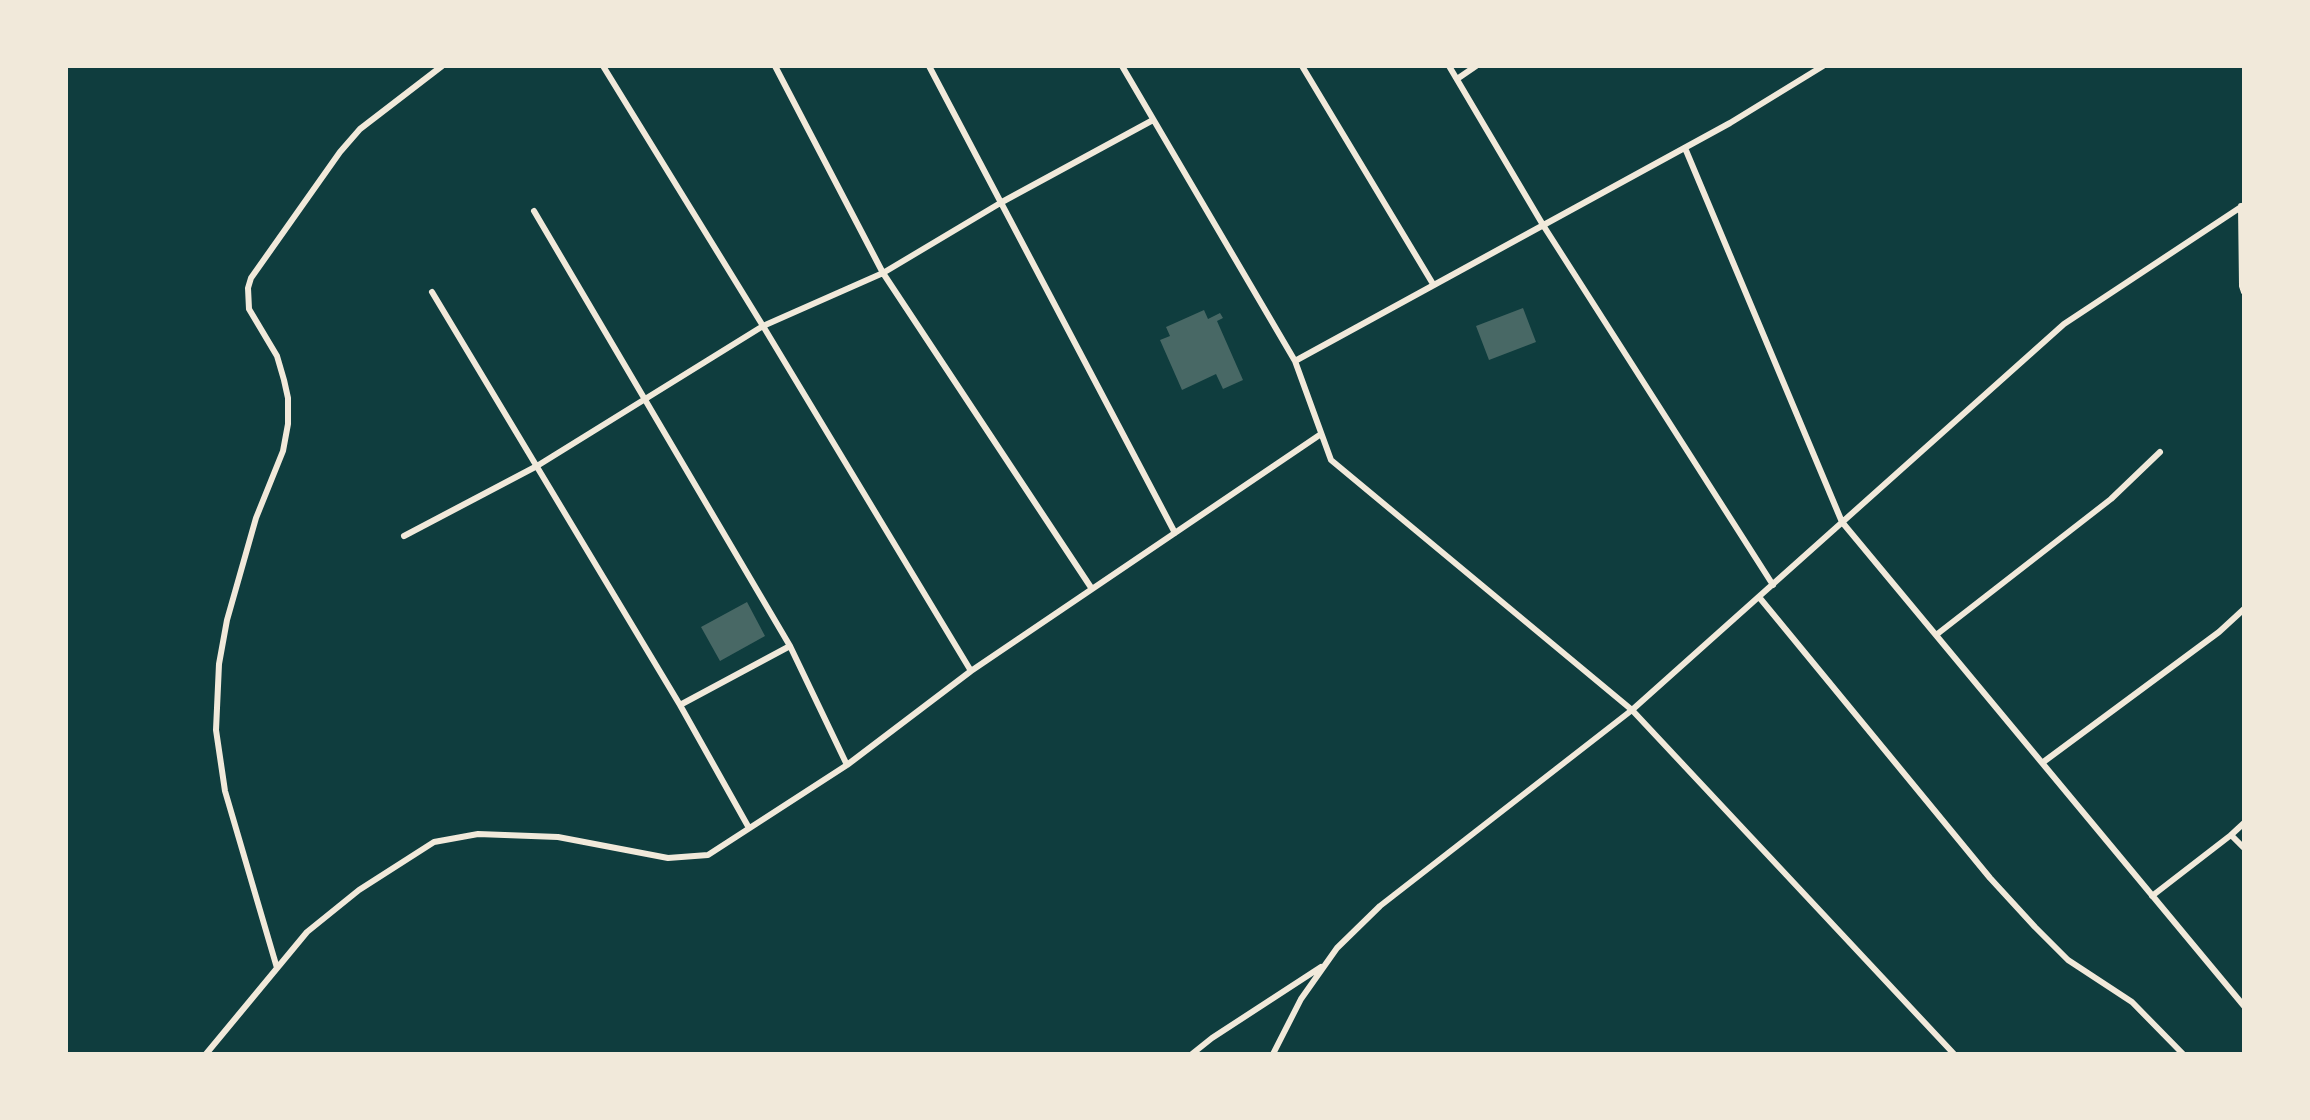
<!DOCTYPE html>
<html>
<head>
<meta charset="utf-8">
<style>
  body { margin:0 }
  #map { position:relative; width:2310px; height:1120px; overflow:hidden; background:#0f3d3e; font-family:Inter,sans-serif }
  canvas { display:block }
  .frame { position:absolute; inset:0; border:68px solid #f1e9da; pointer-events:none }
</style>
</head>
<body>
<div id="map">
<canvas width="2310" height="1120"></canvas>
<div class="frame"></div>
</div>
<script>
const context = document.querySelector('canvas').getContext('2d');
context.lineJoin = 'round';
function fill(path, color) {
  context.fillStyle = color;
  context.fill(path, 'evenodd');
}
function poly(rows) {
  const path = new Path2D();
  for (const r of rows) {
    path.moveTo(r[0], r[1]);
    for (let i = 2; i < r.length; i += 2) path.lineTo(r[i], r[i + 1]);
  }
  return path;
}
function strokePath(path, color, width, dash) {
  context.strokeStyle = color;
  context.lineWidth = width;
  context.lineCap = dash ? 'butt' : 'round';
  context.setLineDash(dash || []);
  context.stroke(path);
}
const building = poly([
  [1523,308,1536,342,1489,360,1476,326],
  [1204,310,1208,319,1220,313,1223,318,1217,321,1243,380,1223,389,1216,374,1182,390,1160,340,1170,336,1166,327],
  [747,602,765,636,720,661,701,627]
]);
const minor = poly([
  [603,66,763,326,971,671],
  [775,66,883,273,1092,589],
  [929,66,1175,533],
  [1122,66,1295,361,1331,460,1632,710,1954,1054],
  [1302,66,1433,284],
  [1449,66,1543,225,1773,585],
  [1457,79,1476,66],
  [1685,148,1842,522,2244,1006],
  [2241,206,2242,286,2244,292],
  [534,211,790,646,847,765],
  [432,292,680,705,749,828],
  [1295,361,1730,123,1823,66],
  [404,536,537,466,763,326,883,273,1002,202,1153,120],
  [1759,597,1990,878,2035,927,2068,960,2132,1002,2183,1054],
  [1936,635,2111,499,2160,452],
  [680,705,790,646],
  [2042,763,2219,632,2244,609],
  [2231,835,2244,823],
  [2152,896,2231,835,2244,848],
  [277,968,225,791,216,730,219,664,227,620,256,518,283,451,288,424,288,398,284,380,277,356,249,309,248,288,251,278,340,152,360,129,442,66],
  [206,1054,307,932,359,890,434,842,478,834,558,837,668,858,708,855,847,765,971,671,1321,434],
  [1192,1054,1212,1038,1321,967],
  [1273,1054,1301,999,1337,948,1380,906,1632,710,2064,324,2244,205]
]);
fill(building, '#486865');
strokePath(minor, '#f1e9da', 6);
</script>
</body>
</html>
